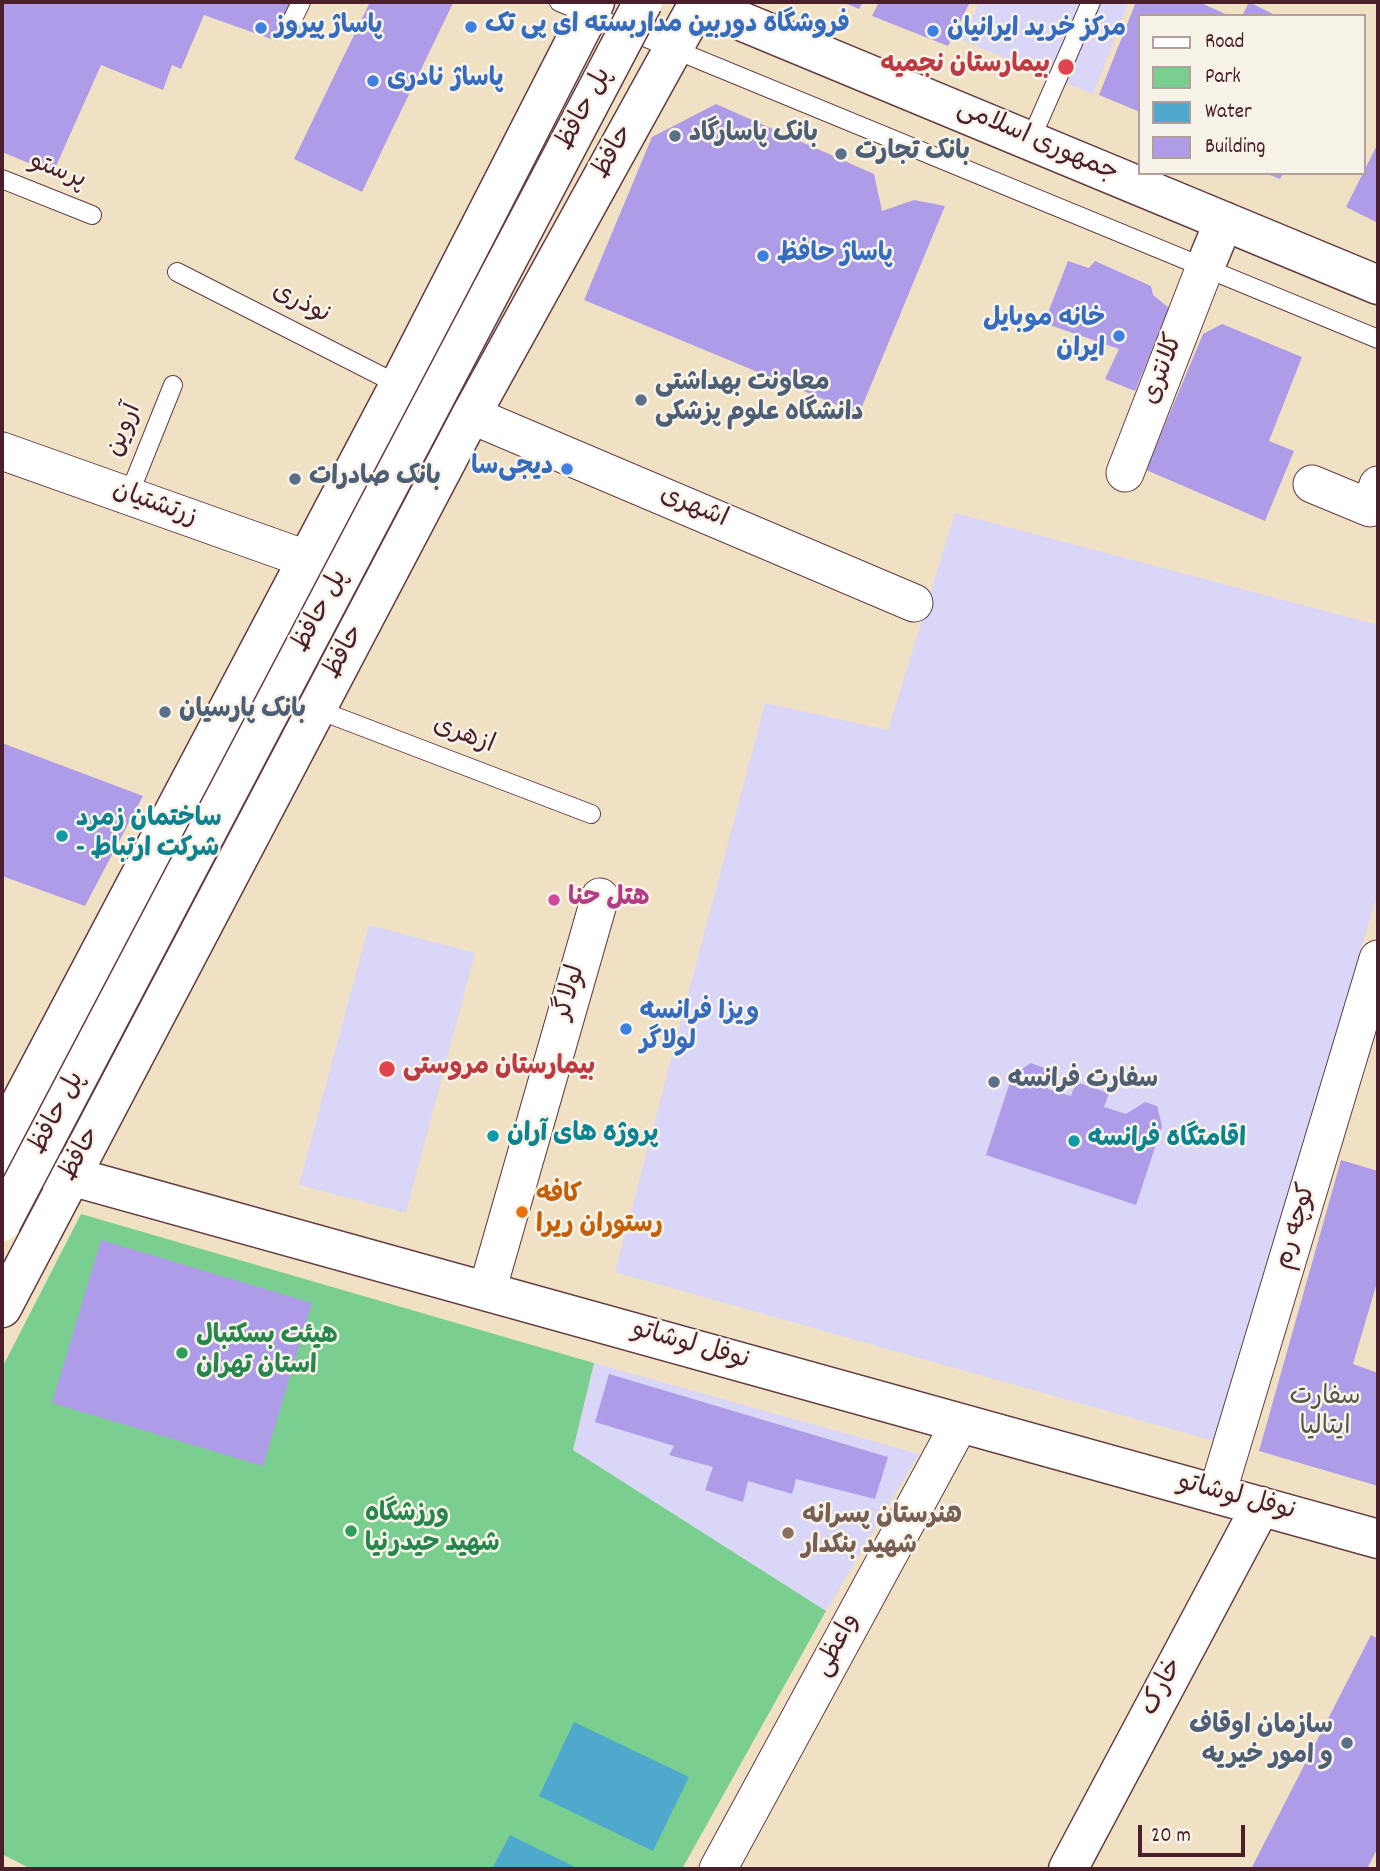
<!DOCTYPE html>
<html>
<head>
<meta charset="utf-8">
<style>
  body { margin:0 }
  #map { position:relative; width:1380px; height:1871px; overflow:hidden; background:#f1e1c4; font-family:Dekko,sans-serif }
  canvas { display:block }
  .frame { position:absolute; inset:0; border:4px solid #4a1f2b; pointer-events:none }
  .legend { position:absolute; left:1138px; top:14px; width:228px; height:161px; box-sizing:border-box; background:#f7f3e8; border:2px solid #b29e9c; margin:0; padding:9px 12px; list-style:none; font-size:21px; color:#4a1f2b }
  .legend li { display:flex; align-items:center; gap:14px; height:35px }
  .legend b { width:35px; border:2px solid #b29e9c }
  .scale { position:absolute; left:1138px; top:1825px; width:107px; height:32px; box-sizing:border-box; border:4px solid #4a1f2b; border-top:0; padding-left:9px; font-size:21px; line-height:24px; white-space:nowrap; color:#4a1f2b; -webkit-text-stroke:5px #f7f3e8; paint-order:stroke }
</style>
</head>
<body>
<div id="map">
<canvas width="1380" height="1871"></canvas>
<div class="frame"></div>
<ul class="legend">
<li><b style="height:9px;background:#fff"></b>Road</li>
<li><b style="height:19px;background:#7ace90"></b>Park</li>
<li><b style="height:19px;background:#4fa9cd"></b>Water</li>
<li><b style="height:19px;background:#af9ce8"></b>Building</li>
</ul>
<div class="scale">20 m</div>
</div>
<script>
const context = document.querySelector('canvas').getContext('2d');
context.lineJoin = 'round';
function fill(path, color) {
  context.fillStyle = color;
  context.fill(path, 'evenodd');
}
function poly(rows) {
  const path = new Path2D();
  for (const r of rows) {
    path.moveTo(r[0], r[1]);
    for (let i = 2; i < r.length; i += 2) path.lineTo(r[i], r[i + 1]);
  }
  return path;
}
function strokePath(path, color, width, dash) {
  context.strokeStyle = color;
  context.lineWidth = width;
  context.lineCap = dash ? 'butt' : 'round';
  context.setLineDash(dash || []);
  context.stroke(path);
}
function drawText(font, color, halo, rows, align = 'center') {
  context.font = font + ' Dekko,"Playpen Sans Arabic",sans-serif';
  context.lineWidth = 5;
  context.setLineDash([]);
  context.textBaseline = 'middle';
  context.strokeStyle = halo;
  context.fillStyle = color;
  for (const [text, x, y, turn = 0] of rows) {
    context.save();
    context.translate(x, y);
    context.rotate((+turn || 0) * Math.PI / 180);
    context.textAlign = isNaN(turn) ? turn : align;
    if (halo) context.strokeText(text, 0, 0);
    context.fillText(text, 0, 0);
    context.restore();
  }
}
const built = poly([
  [980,2,1129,2,1093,94,961,40],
  [955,513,1378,625,1378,892,1217,1442,615,1272,765,703,888,730],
  [369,925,475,953,406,1213,299,1185],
  [594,1363,919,1454,826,1611,573,1450]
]);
const green = poly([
  [81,1214,594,1363,573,1450,826,1611,682,1869,31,1869,2,1854,2,1368]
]);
const water = poly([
  [574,1722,689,1777,653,1851,539,1796],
  [510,1835,579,1869,492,1869]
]);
const building = poly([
  [2,2,293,2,277,41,204,15,181,69,172,65,163,90,101,65,53,173,2,152],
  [370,2,453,3,362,192,294,159],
  [842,2,863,2,859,9],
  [879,2,970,2,948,46,872,16],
  [1136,2,1199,2,1230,16,1140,16,1140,112,1099,95],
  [1249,2,1277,16,1242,16],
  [716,104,874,174,882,211,914,200,945,206,859,414,584,300,652,137],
  [1378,143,1378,223,1346,207],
  [1265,173,1283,173,1280,179],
  [1068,261,1089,268,1095,261,1151,286,1153,295,1169,308,1135,391,1105,379,1119,349,1044,323],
  [1222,324,1302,357,1269,441,1294,451,1265,521,1146,470,1203,334],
  [2,743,143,796,85,906,2,876],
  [1031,1063,1044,1068,1048,1089,1071,1096,1076,1082,1109,1093,1104,1107,1126,1114,1145,1102,1157,1106,1162,1126,1136,1205,986,1155,1012,1076],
  [1341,1160,1378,1171,1378,1279,1353,1364,1378,1373,1378,1486,1259,1451],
  [101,1240,312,1303,263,1466,52,1403],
  [609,1374,888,1457,875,1499,796,1479,792,1494,748,1481,743,1502,705,1490,713,1467,669,1455,674,1446,595,1422],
  [1371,1635,1378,1639,1378,1847,1367,1869,1251,1869]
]);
const lane = poly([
  [559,2,1378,339],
  [289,27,301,2],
  [1030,141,1091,2],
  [2,179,92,215],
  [177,272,399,385],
  [128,497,173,385],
  [316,709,591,814]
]);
const street = poly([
  [471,415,914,603],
  [2,451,306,559],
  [1125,473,1205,267],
  [1312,484,1370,508,1378,485],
  [487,1291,600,897],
  [1217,1494,1378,959],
  [718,1869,960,1423]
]);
const secondary = poly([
  [2,1138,399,385,595,2],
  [2,1157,1378,1539],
  [2,1308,471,415,699,2],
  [1068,1869,1261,1506]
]);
const primary = poly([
  [695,2,1378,285],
  [1205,267,1224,221]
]);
const primaryBridge = poly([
  [2,1222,643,2]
]);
const markers = [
  [471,27,7,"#3f7fe0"],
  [261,28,7,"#3f7fe0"],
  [933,31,7,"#3f7fe0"],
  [1066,67,9,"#e0444e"],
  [373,81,7,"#3f7fe0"],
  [675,136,7,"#5c6f8a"],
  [841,154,7,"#5c6f8a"],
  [763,256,7,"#3f7fe0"],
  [1119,336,7,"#3f7fe0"],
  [641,400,7,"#5c6f8a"],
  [567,469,7,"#3f7fe0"],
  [295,479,7,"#5c6f8a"],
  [165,712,7,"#5c6f8a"],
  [62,836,7,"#0f9aa8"],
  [554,900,7,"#d1479c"],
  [626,1029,7,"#3f7fe0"],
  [387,1069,9,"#e0444e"],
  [994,1082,7,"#5c6f8a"],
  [493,1136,7,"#0f9aa8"],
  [1074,1141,7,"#0f9aa8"],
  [522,1212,7,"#e8710a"],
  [182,1353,7,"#2e9e5b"],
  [351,1531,7,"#2e9e5b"],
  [788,1533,7,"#8d6e63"],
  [1347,1743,7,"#5c6f8a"]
];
const shopNames = [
  ["فروشگاه دوربین مداربسته ای پی تک",485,27],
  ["پاساژ پیروز",275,28],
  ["مرکز خرید ایرانیان",947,31],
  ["پاساژ نادری",387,81],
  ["پاساژ حافظ",777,256],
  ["خانه موبایل",1105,321,"right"],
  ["ایران",1105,351,"right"],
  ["دیجی‌سا",553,469,"right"],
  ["ویزا فرانسه",640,1014],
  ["لولاگر",640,1044]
];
const healthNames = [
  ["بیمارستان نجمیه",1050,67],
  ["بیمارستان مروستی",403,1069,"left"]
];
const streetNames = [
  ["پل حافظ",586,110,-62],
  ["جمهوری اسلامی",1037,143,23],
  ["حافظ",615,153,-61],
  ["پرستو",57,173,22],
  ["نوذری",300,305,27],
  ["کلانتری",1165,370,-69],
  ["آروین",126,431,-68],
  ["زرتشتیان",154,506,20],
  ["اشهری",693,509,23],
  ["پل حافظ",322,612,-62],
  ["حافظ",346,653,-62],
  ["ازهری",463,737,21],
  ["لولاگر",572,993,-74],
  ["پل حافظ",59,1114,-62],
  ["حافظ",82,1155,-62],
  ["کوچه رم",1298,1227,-73],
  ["نوفل لوشاتو",690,1347,16],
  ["نوفل لوشاتو",1236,1499,15],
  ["واعظی",839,1646,-62],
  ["خارک",1164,1688,-62]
];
const serviceNames = [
  ["بانک پاسارگاد",689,136],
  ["بانک تجارت",855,154],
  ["معاونت بهداشتی",655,385],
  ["دانشگاه علوم پزشکی",655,415],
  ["بانک صادرات",309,479],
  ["بانک پارسیان",179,712],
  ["سفارت فرانسه",1008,1082],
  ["سازمان اوقاف",1333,1728,"right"],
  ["و امور خيريه",1333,1758,"right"]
];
const cultureNames = [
  ["ساختمان زمرد",76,821],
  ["- شرکت ارتباط",76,851],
  ["پروژه های آران",507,1136],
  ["اقامتگاه فرانسه",1088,1141]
];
const hotelNames = [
  ["هتل حنا",568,900]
];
const foodNames = [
  ["کافه",536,1197],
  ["رستوران ریرا",536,1227]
];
const leisureNames = [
  ["هیئت بسکتبال",196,1338],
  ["استان تهران",196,1368],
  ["ورزشگاه",365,1516],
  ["شهید حیدرنیا",365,1546]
];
const parkNames = [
  ["سفارت",1325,1399],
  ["ایتالیا",1325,1429]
];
const educationNames = [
  ["هنرستان پسرانه",802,1518],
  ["شهید بنکدار",802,1548]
];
fill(built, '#dad6f7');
fill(green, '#7ace90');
fill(water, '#4fa9cd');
fill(building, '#af9ce8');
strokePath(lane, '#633c42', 20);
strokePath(street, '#633c42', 39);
strokePath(secondary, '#633c42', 41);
strokePath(primary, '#633c42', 41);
strokePath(lane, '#fff', 18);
strokePath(street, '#fff', 37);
strokePath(secondary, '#fff', 38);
strokePath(primary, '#fff', 38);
strokePath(primaryBridge, '#633c42', 41, []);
strokePath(primaryBridge, '#fff', 38);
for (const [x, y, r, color] of markers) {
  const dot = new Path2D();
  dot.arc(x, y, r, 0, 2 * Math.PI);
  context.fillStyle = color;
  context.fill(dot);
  strokePath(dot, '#f7f3e8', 2.5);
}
drawText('bold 26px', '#366cbe', '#f7f3e8', shopNames, 'left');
drawText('bold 26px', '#be3a42', '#f7f3e8', healthNames, 'right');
drawText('26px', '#4a1f2b', '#f7f3e8', streetNames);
drawText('bold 26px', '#4e5e75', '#f7f3e8', serviceNames, 'left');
drawText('bold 26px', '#0d838f', '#f7f3e8', cultureNames, 'left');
drawText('bold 26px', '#b23c85', '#f7f3e8', hotelNames, 'left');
drawText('bold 26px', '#c56008', '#f7f3e8', foodNames, 'left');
drawText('bold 26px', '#27864d', '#f7f3e8', leisureNames, 'left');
drawText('26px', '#585449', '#f7f3e8', parkNames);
drawText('bold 26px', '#785e54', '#f7f3e8', educationNames, 'left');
</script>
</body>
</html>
